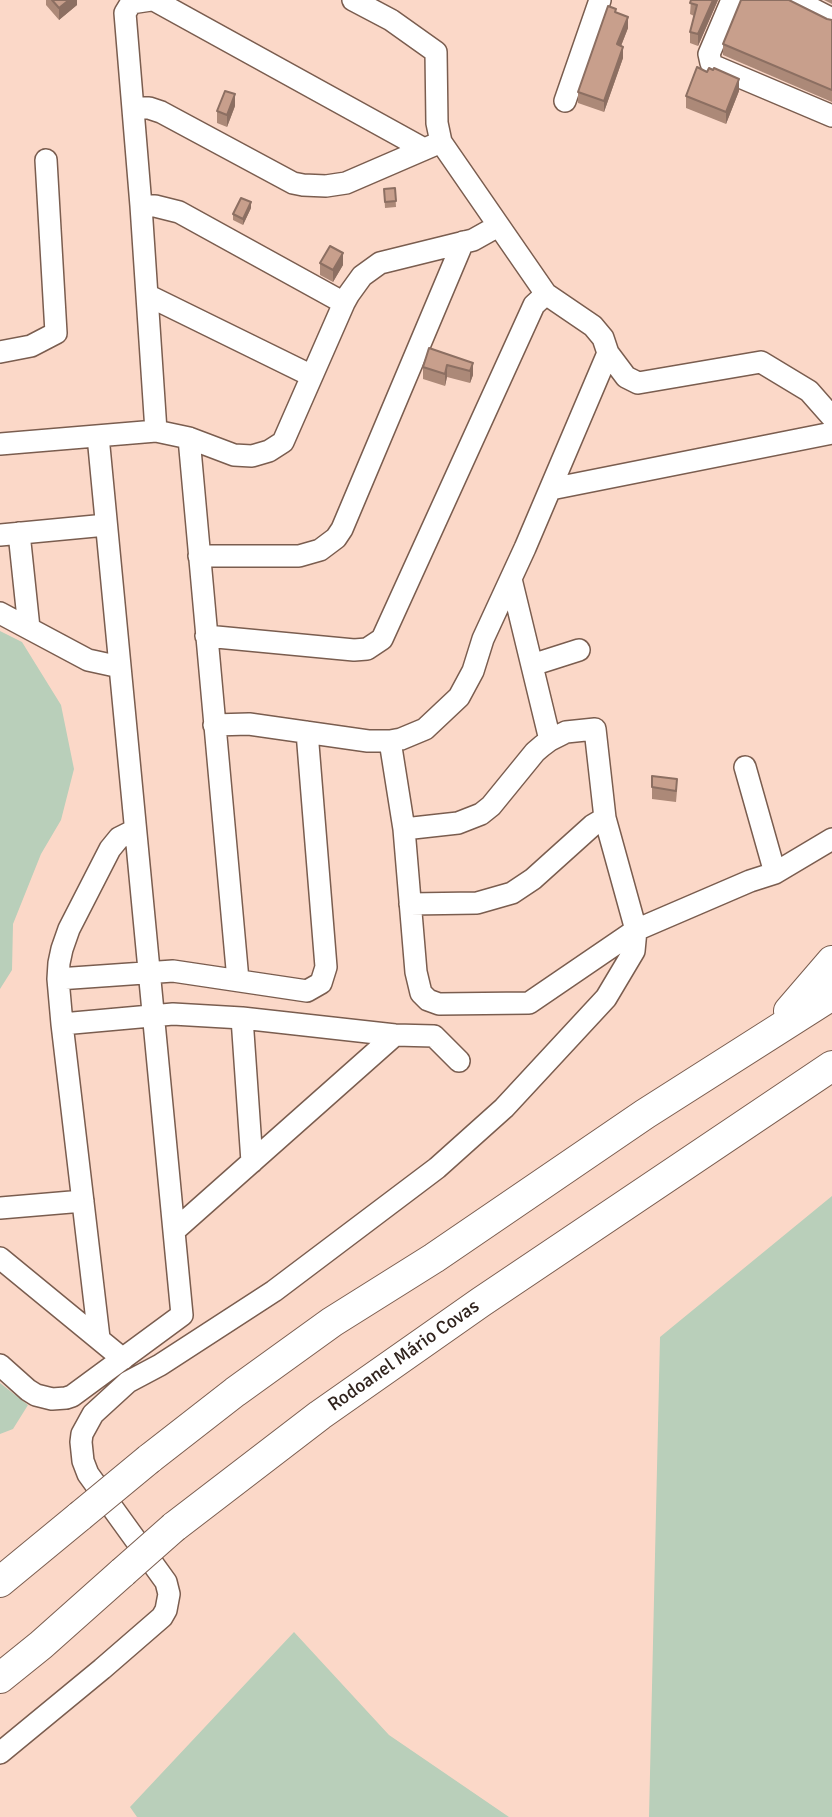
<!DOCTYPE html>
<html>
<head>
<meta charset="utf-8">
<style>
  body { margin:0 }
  canvas { display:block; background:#fbd8c8 }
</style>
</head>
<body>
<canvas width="832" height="1817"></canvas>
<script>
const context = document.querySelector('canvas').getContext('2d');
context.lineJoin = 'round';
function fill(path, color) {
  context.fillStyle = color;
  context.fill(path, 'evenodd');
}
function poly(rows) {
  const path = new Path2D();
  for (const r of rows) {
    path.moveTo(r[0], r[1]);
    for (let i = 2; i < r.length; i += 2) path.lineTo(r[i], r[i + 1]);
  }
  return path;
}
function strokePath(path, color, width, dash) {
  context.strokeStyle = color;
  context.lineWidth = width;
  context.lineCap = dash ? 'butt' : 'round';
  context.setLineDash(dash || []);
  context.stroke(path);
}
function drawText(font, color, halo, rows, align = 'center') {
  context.font = font + ' Signika,sans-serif';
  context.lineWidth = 6;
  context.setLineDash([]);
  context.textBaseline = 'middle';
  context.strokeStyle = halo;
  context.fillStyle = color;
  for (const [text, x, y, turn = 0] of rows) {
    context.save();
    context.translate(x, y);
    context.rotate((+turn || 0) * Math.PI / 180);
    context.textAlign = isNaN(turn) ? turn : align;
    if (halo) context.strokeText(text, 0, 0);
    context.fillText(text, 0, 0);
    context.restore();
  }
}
const green = poly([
  [0,631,22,642,61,705,74,769,61,820,41,854,13,924,12,970,0,989],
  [832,1196,832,1817,649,1817,660,1337],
  [0,1383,28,1405,13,1429,0,1434],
  [294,1632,389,1735,509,1817,137,1817,130,1807]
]);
const minor = poly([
  [151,0,131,3,125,13,141,206,156,431],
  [154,0,424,149],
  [353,0,391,20,436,52,437,123,441,142,546,294,593,326,603,338,608,353,626,377,638,383,761,362,809,391,832,417],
  [732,0,709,54,711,63,714,66,832,116],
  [795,0,832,19],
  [565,101,600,0],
  [133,108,149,108,161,112,293,183,303,185,326,186,346,183,441,142],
  [141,206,155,206,179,212,344,303],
  [147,295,312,376],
  [0,352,31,346,56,333,46,160],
  [189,438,238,980],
  [0,444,156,431,189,438,234,455,252,456,269,451,283,442,344,303,349,294,362,276,380,263,473,240,498,226],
  [551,489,832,433],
  [19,533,29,628],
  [0,535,106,525],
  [199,556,299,556,320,550,336,538,342,529,463,242],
  [511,579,550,740],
  [0,613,88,660,120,667],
  [206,636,354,650,367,649,382,639,534,305,546,294],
  [532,665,579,650],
  [214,725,249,724,368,741,390,741,401,739,425,729,459,697,473,671,483,639,525,548,608,353],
  [390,741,404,829,416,972,421,993,428,1000,439,1004,529,1003,636,930,750,881,775,873,832,839],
  [745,767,775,873],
  [410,904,477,903,512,893,533,879,593,825,605,818],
  [58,979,173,971,307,991,321,983,326,967,307,732],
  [242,1018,252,1162],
  [62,1024,173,1014,242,1018,395,1035,434,1036,459,1061],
  [0,1208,83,1201],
  [174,1231,395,1035],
  [0,1258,123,1359],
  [99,1338,62,1024,58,979,59,963,62,949,69,929,110,849,119,838,135,830],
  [0,1365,28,1390,36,1395,52,1399,66,1398,72,1396,182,1315,98,436],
  [0,1753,102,1669,162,1617,166,1610,169,1594,166,1582,88,1474,83,1461,81,1442,82,1434,93,1414,128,1382,160,1365,274,1291,437,1168,504,1108,606,998,634,951,636,930,605,818,595,729,566,732,550,740,542,746,535,752,491,806,481,814,458,823,404,829]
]);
const highway = poly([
  [789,1011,832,961],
  [149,1459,235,1392,332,1322,434,1258,645,1114,832,995],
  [174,1527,320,1415,481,1302,832,1066],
  [0,1582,80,1516],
  [0,1678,41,1645,123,1572]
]);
const highwayBridge = poly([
  [80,1516,149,1459],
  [123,1572,174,1527]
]);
const wall = poly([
  [46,0,77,0,77,5,59,20,46,5],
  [691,0,718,0,698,46,690,43,690,32,694,16,690,14],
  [824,0,832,0,832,4],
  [616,12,628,28,621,46,623,58,604,112,578,103,578,92],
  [827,19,832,20,832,102,723,55,723,44],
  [739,91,726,124,686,108,686,96],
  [235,106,227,127,217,123,217,111],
  [395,188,396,207,385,208,384,189],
  [251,208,243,225,233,220,233,214],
  [320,263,343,265,333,282,320,275],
  [473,363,473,375,470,383,447,377,445,386,423,379,423,367],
  [652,776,677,791,676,802,652,799]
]);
const shadedWall = poly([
  [69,0,77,0,77,5,59,20,59,8],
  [713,0,718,0,698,46,698,34],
  [628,17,628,28,617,56,617,44],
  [623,47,623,58,604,112,604,101],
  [739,79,739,91,726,124,726,112],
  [235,94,235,106,227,127,227,115],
  [251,202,251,208,243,225,243,219],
  [343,253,343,265,333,282,333,270],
  [473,363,473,375,470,383,470,371],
  [447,365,447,377,445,386,445,374]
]);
const building = poly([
  [52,0,69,0,59,8,52,0],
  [691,0,713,0,698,34,690,32,697,5,690,3,691,0],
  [741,0,789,0,827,19,832,20,832,90,723,44,741,0],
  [608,6,616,9,615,12,628,17,617,44,623,47,604,101,578,92,608,6],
  [697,67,707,72,709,68,713,70,714,68,739,79,726,112,686,96,697,67],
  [225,91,235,94,227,115,217,111,225,91],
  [395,188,396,201,385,202,384,189,395,188],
  [241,198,251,202,243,219,233,214,241,198],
  [330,246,343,253,333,270,320,263,330,246],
  [429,348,473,363,470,371,447,365,445,374,423,367,429,348],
  [652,776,677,779,676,791,652,787,652,776]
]);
const streetNames = [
  ["Rodoanel Mário Covas",404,1356,-35]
];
fill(green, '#b9cfba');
strokePath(minor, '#7a5d4f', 24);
strokePath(highway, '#7a5d4f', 32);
strokePath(minor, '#fff', 21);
strokePath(highway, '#fff', 30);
strokePath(highwayBridge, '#7a5d4f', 32, []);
strokePath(highwayBridge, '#fff', 30);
fill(wall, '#ac8978');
fill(shadedWall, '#8c6f62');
fill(building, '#c89f8c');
strokePath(building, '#8c6f62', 2);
drawText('19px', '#30231d', '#fff', streetNames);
</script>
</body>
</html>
